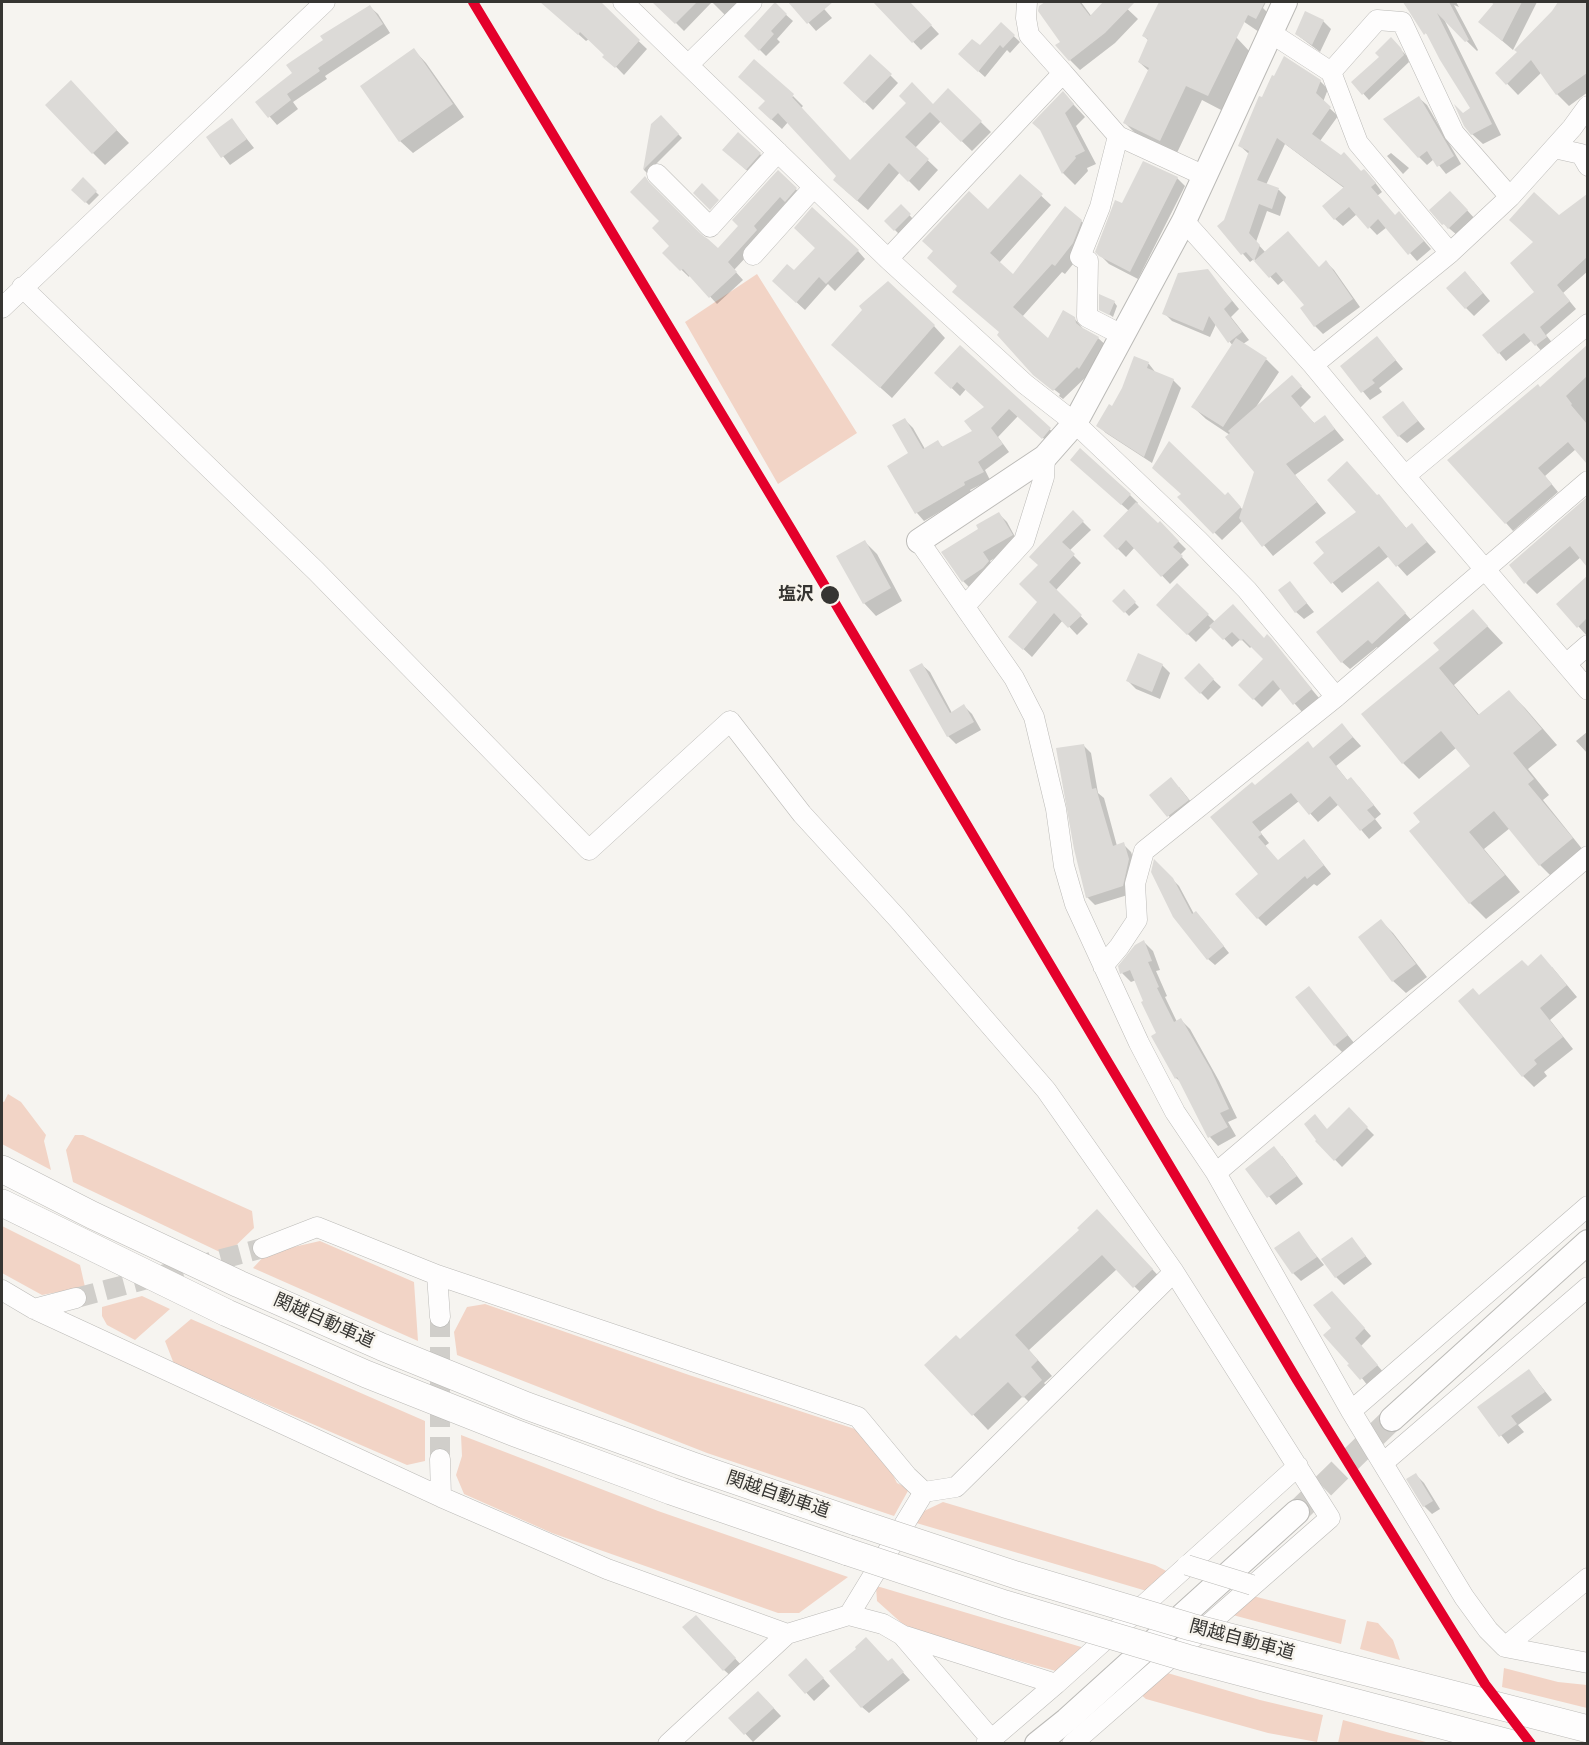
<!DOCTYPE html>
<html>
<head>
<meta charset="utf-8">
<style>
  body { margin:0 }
  #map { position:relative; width:1589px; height:1745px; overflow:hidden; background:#f6f4f0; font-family:"Zilla Slab",serif }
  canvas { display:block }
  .frame { position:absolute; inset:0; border:3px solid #363532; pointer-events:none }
</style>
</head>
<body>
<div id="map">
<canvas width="1589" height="1745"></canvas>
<div class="frame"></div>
</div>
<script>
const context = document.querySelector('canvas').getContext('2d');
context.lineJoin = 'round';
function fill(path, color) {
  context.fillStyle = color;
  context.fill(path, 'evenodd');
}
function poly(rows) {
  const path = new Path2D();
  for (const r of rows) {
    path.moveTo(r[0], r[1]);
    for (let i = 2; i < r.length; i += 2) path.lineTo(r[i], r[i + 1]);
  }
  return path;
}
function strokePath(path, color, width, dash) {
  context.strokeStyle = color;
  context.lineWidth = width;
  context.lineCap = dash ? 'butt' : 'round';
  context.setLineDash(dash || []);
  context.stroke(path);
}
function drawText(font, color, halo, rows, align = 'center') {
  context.font = font + ' "Zilla Slab","Noto Sans JP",serif';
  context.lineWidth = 5;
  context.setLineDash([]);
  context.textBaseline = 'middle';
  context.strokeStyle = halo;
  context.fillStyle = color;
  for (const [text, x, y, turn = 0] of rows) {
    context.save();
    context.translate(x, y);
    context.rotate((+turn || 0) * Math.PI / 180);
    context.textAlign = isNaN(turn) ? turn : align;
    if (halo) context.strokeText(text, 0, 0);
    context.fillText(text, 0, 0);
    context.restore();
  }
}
const green = poly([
  [757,274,857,433,778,484,685,322],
  [8,1094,21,1102,46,1135,44,1141,51,1170,2,1144,2,1101,4,1102],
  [75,1135,83,1135,252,1211,254,1228,226,1255,73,1182,66,1150],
  [2,1226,80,1265,85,1287,42,1295,2,1273],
  [320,1241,414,1282,418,1341,253,1268,267,1253],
  [142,1296,170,1309,135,1340,107,1325,102,1316,102,1307],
  [485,1304,689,1375,855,1429,872,1441,885,1459,897,1483,909,1489,894,1516,707,1453,457,1355,454,1332,467,1307],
  [191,1319,425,1421,425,1461,407,1465,174,1364,165,1341],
  [461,1435,658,1511,848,1577,799,1613,778,1613,552,1533,464,1494,456,1475,462,1456],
  [943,1502,1155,1565,1170,1573,1150,1592,913,1522,922,1512],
  [876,1587,880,1587,1088,1649,1063,1673,984,1651,906,1627,877,1601],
  [1249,1595,1346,1620,1341,1644,1229,1614],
  [1367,1621,1378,1623,1393,1640,1400,1660,1360,1649],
  [1504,1668,1558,1682,1587,1685,1587,1708,1502,1687],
  [1164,1672,1260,1700,1323,1715,1317,1742,1268,1733,1146,1699,1140,1694],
  [1343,1720,1390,1733,1430,1743,1338,1743]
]);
const shadow = poly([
  [557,2,597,2,647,49,624,75,589,39,586,41,550,9],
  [665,2,749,2,725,15,712,2,684,31,660,7],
  [794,2,818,2,832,18,816,31,792,4],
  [878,2,909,2,939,34,921,50,876,3],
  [1047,2,1081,2,1092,17,1105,2,1120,2,1138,19,1115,43,1080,70,1070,60,1062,42,1040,7],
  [1160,2,1236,37,1251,53,1223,111,1202,100,1176,155,1140,138,1125,123,1149,71,1139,62,1149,41,1144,36],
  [1215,2,1266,2,1263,8,1275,20,1259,32],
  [1403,2,1456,2,1459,7,1454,5,1478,50,1477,51,1444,19,1501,135,1483,144,1472,134,1462,115,1472,108,1432,41],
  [1489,2,1537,2,1513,50,1480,22,1495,4],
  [1564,2,1573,10,1579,2,1588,2,1588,92,1569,106,1557,94,1542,72,1518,95,1497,73,1518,53,1516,50],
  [775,5,793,21,777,39,780,42,766,56,746,36],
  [370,7,378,14,390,33,325,76,327,79,293,102,298,109,277,125,257,102,294,73],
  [1323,21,1331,29,1320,52,1296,34],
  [1001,24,1020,42,1010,53,1007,50,985,77,966,60],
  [1391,40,1407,56,1409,62,1369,100,1353,82,1381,58],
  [414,50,426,63,464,117,413,153,400,141,362,87],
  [871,56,898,83,873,110,845,83],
  [1320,81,1328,89,1323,102,1338,116,1320,141,1374,181,1382,192,1377,196,1395,217,1407,221,1431,249,1417,261,1387,227,1377,235,1357,214,1343,226,1335,219,1344,188,1285,144,1266,185,1279,190,1286,197,1280,216,1267,211,1256,242,1266,253,1319,268,1326,262,1334,270,1360,307,1323,334,1315,326,1306,305,1284,280,1278,285,1254,259,1250,262,1219,226,1226,221,1249,154,1239,145],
  [948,90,991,132,972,151,941,121,915,148,938,170,919,191,900,172,868,210,845,190,838,176,788,122,782,129,770,118,793,96,803,106,801,108,850,162,933,106],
  [1063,93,1085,117,1076,126,1096,164,1087,168,1088,171,1075,185,1063,173],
  [83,95,129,143,105,165,93,153],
  [1419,98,1427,105,1461,164,1446,174,1434,159,1427,165,1419,157],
  [661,117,682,138,647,173,644,170,652,125],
  [232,120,254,148,230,165,208,137],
  [1391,153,1409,168,1403,174,1387,156],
  [760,154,768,162,754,177,732,157],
  [778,172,803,196,734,270,743,280,717,304,690,275,689,277,664,253,671,245,661,221,655,192,718,250,740,226],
  [1020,176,1051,205,999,263,1013,276,1081,221,1091,231,1082,253,1065,274,1062,272,1022,317,1048,340,1074,318,1085,331,1098,338,1108,347,1087,376,1063,399,1059,396,1060,394,1034,374,1001,333,959,287,988,211],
  [1177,178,1185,186,1138,279,1109,264,1100,255,1123,205],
  [83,180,99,195,89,205,73,190],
  [1588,196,1588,271,1563,293,1576,309,1546,335,1554,345,1543,353,1532,340,1506,361,1484,335,1536,292,1559,217],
  [1458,200,1475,219,1457,235,1444,224,1431,210],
  [901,206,913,219,899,234,886,221],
  [858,251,865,259,835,291,828,284,805,310,782,289,794,272],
  [1207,270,1239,309,1231,317,1249,340,1243,344,1267,360,1279,372,1256,407,1292,377,1311,397,1300,408,1315,424,1325,417,1344,440,1295,475,1326,513,1273,556,1243,520,1222,540,1179,497,1225,497,1228,494,1243,510,1256,471,1230,435,1206,419,1193,407,1233,346,1216,324,1210,337,1172,321,1164,313],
  [1473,281,1490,301,1474,316,1466,308],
  [1114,302,1117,306,1113,317,1101,309],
  [934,326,945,338,892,398,845,356],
  [1384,346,1403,369,1379,388,1382,392,1370,400,1342,366],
  [960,347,1058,437,1051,445,1018,416,998,437,1009,452,985,470,990,480,970,490,972,493,924,521,917,513,905,420,913,428,925,449,937,442,944,448,974,432,986,407,966,389,960,396,936,373],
  [1588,347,1588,461,1576,449,1545,476,1558,492,1513,531,1506,523,1540,388],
  [1135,358,1149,364,1156,373,1173,380,1181,388,1152,463,1106,433,1098,426,1112,408,1123,388],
  [1403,403,1425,429,1407,443,1399,436],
  [1080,450,1130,495,1138,503,1137,504,1158,525,1160,523,1186,549,1180,555,1189,565,1170,584,1135,547,1126,557,1105,536,1129,511,1080,468],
  [1379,496,1407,529,1412,525,1436,552,1407,576,1389,556,1342,593,1315,563],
  [1583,503,1588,507,1588,564,1581,557,1537,594,1526,583],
  [1073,512,1091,530,1069,551,1081,563,1056,590,1088,624,1077,635,1063,620,1032,657,1018,644,1039,602,1040,566],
  [999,514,1007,522,1019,544,990,561,996,570,971,589,963,581,980,529],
  [864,541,877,554,902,601,876,616,864,603],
  [1588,578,1588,637,1558,604],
  [1290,583,1314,612,1304,619,1296,612],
  [1177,585,1215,622,1264,639,1267,636,1319,698,1302,712,1281,688,1262,707,1240,685,1265,659,1252,646,1250,648,1241,639,1232,647,1212,626,1196,642,1158,605],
  [1385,591,1413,622,1381,651,1377,647,1350,669,1342,662],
  [1124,592,1139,607,1129,616,1115,601],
  [1473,611,1503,643,1454,685,1480,716,1509,692,1525,708,1557,745,1528,769,1549,795,1543,800,1587,855,1556,881,1540,865,1510,828,1484,849,1520,892,1486,919,1470,903,1411,832,1472,766,1456,748,1419,779,1403,763,1441,650],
  [922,665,930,672,952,713,964,706,972,714,981,730,956,744,948,736],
  [1162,665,1170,673,1160,699,1136,689,1128,681],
  [1199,666,1221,687,1208,700,1186,678],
  [1342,725,1361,746,1336,766,1348,781,1359,787,1381,814,1375,819,1382,828,1369,839,1339,804,1318,822,1299,801,1260,832,1269,843,1265,846,1278,861,1312,850,1331,874,1317,886,1314,884,1266,926,1258,918,1260,874,1212,817,1314,749],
  [1587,732,1588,733,1588,754,1576,741],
  [1083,745,1091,753,1098,793,1104,798,1117,846,1123,844,1131,852,1137,868,1131,894,1095,905,1087,897],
  [1179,787,1196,808,1176,824,1151,796],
  [1155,862,1179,886,1194,914,1202,919,1229,953,1215,965,1208,959],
  [1381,921,1393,933,1427,977,1406,993,1393,981],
  [1144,942,1153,951,1160,970,1156,971,1167,996,1165,997,1177,1022,1181,1020,1190,1029,1219,1081,1237,1118,1228,1122,1236,1136,1218,1146,1210,1137,1183,1084,1176,1078,1153,1036,1158,1033,1136,980,1131,982,1122,973],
  [1552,967,1577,997,1550,1020,1573,1049,1544,1072,1547,1076,1534,1087,1523,1076,1479,997,1528,968],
  [1309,988,1355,1044,1343,1053,1335,1045],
  [1349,1110,1374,1135,1342,1167,1317,1141],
  [1282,1156,1303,1184,1276,1205,1247,1169],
  [1112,1226,1166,1284,1149,1301,1117,1269,1029,1350,1052,1376,1044,1383,1056,1396,1039,1412,1023,1396,988,1430,926,1365],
  [1298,1233,1324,1265,1301,1281,1293,1273],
  [1352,1239,1372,1264,1344,1285,1336,1277],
  [1339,1300,1371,1336,1361,1346,1384,1373,1368,1386,1351,1364,1333,1328],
  [1529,1371,1552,1400,1518,1425,1524,1432,1508,1444,1479,1407],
  [1416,1475,1424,1483,1440,1509,1432,1514,1424,1506],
  [704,1625,743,1667,732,1677,724,1670],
  [858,1649,898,1667,910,1680,869,1713,862,1707],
  [814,1668,830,1686,814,1701,790,1675],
  [766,1700,781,1716,753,1742,731,1718]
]);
const building = poly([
  [540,2,601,2,640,40,615,68,602,57,604,55,580,32,578,35],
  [652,2,697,2,675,24],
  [775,2,787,14,771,31,774,34,759,51,744,36],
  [788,2,833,2,807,24],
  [873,2,910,2,932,25,912,43],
  [1045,2,1079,2,1090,16,1103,2,1135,2,1105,33,1069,61,1055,45,1060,42,1038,11,1039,6],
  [1159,2,1265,2,1256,19,1248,15,1208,96,1186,86,1160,141,1123,123,1149,68,1138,62,1148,39,1142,36],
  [1403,2,1449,2,1469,40,1465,42,1437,13,1492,124,1471,135,1464,126,1454,104,1463,113,1470,108,1440,60,1426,33,1424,35],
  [1495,2,1522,2,1502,41,1478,22],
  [1558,2,1587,2,1587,73,1556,95,1531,60,1506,85,1495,73,1517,52,1514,50,1552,11],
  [370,5,383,24,318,68,320,71,287,94,291,100,268,118,255,102,292,73,286,65,323,40,320,36],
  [1305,11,1324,20,1312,45,1295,34],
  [1001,22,1015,35,1003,48,1000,45,978,72,958,54,972,39,980,45],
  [1391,37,1401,48,1404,55,1362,95,1351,82,1379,57,1375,53],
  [414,48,453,104,399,142,360,86],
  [870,54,892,74,864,103,843,83],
  [1284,56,1321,80,1316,93,1331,107,1312,134,1341,155,1344,152,1361,171,1364,169,1366,171,1376,183,1371,187,1395,215,1399,211,1424,241,1408,255,1378,219,1368,229,1349,207,1334,220,1322,206,1344,187,1277,138,1257,180,1279,188,1272,209,1259,204,1249,233,1260,245,1254,261,1288,231,1319,267,1326,260,1353,299,1314,327,1300,308,1304,305,1276,272,1269,278,1246,252,1241,255,1217,226,1224,220,1249,151,1238,146,1259,96,1262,97,1272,75,1274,76],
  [754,59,794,94,792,97,850,160,906,103,899,96,912,82,933,104,948,88,982,121,961,142,930,112,905,137,929,159,908,182,889,163,857,201,833,180,836,176,778,113,771,120,758,108,765,101,738,77],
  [71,80,117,130,92,154,45,105],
  [1063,91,1074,104,1065,113,1085,151,1075,156,1076,158,1062,174,1040,130,1032,123],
  [1419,96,1454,156,1437,167,1427,151,1418,158,1383,119],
  [661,115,679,134,643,170,651,124],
  [232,118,247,139,221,158,206,137],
  [738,132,761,153,746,170,722,150],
  [1143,161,1178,177,1130,272,1099,256,1095,252,1115,200,1122,203],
  [778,170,797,188,785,202,780,197,754,226,757,230,728,262,737,272,709,298,683,269,680,271,662,253,669,246,652,228,659,221,630,192,645,176,649,182,702,235,708,239,718,248,738,226,732,220],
  [1020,174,1043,194,990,253,1013,274,1065,206,1082,220,1073,243,1055,266,1052,264,1013,307,1048,338,1063,310,1075,317,1076,323,1081,327,1099,337,1079,369,1077,367,1053,391,1033,375,997,335,999,332,952,292,957,286,927,258,933,251,922,241,969,191,988,209],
  [83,177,97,191,85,203,71,190],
  [702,183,719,200,710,210,693,193],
  [1450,191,1468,210,1448,229,1444,224,1442,225,1429,210],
  [1534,192,1559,215,1587,194,1587,257,1557,285,1570,301,1540,327,1547,337,1535,346,1524,333,1498,354,1482,335,1534,292,1510,263,1533,242,1509,220],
  [901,204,911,214,894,231,884,221],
  [812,207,859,250,826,284,819,277,796,303,772,281,787,264,794,270,815,248,794,228],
  [1208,269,1232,301,1224,309,1242,332,1228,343,1209,316,1203,331,1162,314,1178,273],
  [1465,271,1483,293,1465,309,1446,288],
  [888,281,935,325,880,388,831,345,862,310,859,306],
  [1099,294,1115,301,1109,315,1099,310],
  [1377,336,1396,360,1372,380,1375,383,1361,393,1340,366],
  [1236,338,1267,358,1223,427,1191,407],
  [960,345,1051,428,1042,439,1009,409,991,428,1003,444,978,462,984,472,964,482,965,485,915,514,887,466,908,453,892,425,905,418,923,449,938,440,942,447,972,431,964,421,984,407,957,382,951,389,934,373],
  [1587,345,1587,376,1566,396,1572,404,1571,405,1587,424,1587,464,1568,442,1538,468,1552,484,1505,524,1447,460,1538,384,1540,387],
  [1134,356,1149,362,1147,368,1174,379,1144,457,1096,426,1109,404,1112,406,1122,388],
  [1292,375,1302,386,1291,396,1314,423,1325,415,1335,429,1286,464,1317,502,1262,547,1239,518,1254,472,1225,437,1230,433,1228,431],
  [1403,401,1418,421,1398,437,1382,417],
  [1169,441,1225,495,1228,492,1241,507,1213,534,1177,497,1181,494,1152,468],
  [1080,448,1131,494,1121,505,1070,460],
  [1347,461,1377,495,1379,494,1406,528,1412,523,1427,542,1396,567,1379,546,1331,584,1313,563,1324,553,1315,542,1356,512,1327,480],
  [1587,497,1587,567,1570,546,1524,584,1509,565],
  [1136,502,1158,523,1160,521,1179,541,1173,547,1183,556,1161,577,1126,540,1117,550,1103,536],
  [1073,510,1084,521,1062,542,1075,554,1049,582,1082,615,1068,628,1054,613,1023,650,1008,637,1037,602,1019,584,1038,565,1029,557],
  [999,512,1013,535,983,552,989,561,983,568,962,582,941,552,978,529,976,525],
  [865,540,891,588,863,604,836,556],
  [1587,576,1587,618,1577,628,1556,604],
  [1290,581,1307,603,1295,613,1278,590],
  [1378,581,1406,613,1372,644,1368,640,1341,663,1316,632],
  [1177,583,1209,614,1187,635,1156,605],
  [1124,589,1136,602,1124,613,1112,601],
  [1233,604,1264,638,1267,634,1271,638,1312,689,1293,705,1273,680,1253,700,1238,685,1263,659,1243,639,1241,641,1232,632,1223,640,1209,626],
  [1473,609,1488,626,1439,668,1478,715,1509,690,1542,729,1513,753,1534,779,1528,784,1573,838,1539,866,1494,811,1469,832,1505,875,1469,904,1409,831,1420,822,1413,813,1470,766,1441,731,1402,764,1361,714,1439,650,1433,643],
  [1138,653,1163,664,1152,692,1126,681],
  [922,663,950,713,964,704,974,722,947,737,909,670],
  [1199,663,1214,679,1200,694,1184,678],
  [1342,723,1353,737,1329,757,1347,780,1351,777,1374,805,1367,810,1375,819,1360,831,1330,796,1309,815,1291,793,1252,822,1262,834,1258,837,1278,860,1304,839,1324,865,1307,879,1305,876,1257,919,1235,894,1258,874,1210,817,1252,782,1255,785,1308,741,1313,748],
  [1084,744,1092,789,1096,788,1113,846,1124,842,1129,859,1123,886,1086,898,1074,849,1056,748],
  [1171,777,1189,800,1167,817,1149,795],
  [1154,859,1173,878,1192,914,1196,911,1224,946,1207,960,1173,917,1151,872],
  [1381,919,1416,964,1392,982,1358,937],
  [1144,940,1152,961,1148,962,1159,987,1157,988,1174,1022,1181,1018,1211,1070,1229,1109,1220,1113,1228,1127,1208,1138,1177,1077,1175,1079,1151,1036,1156,1033,1141,1002,1143,1001,1130,970,1120,974,1118,966,1135,945],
  [1541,954,1567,985,1540,1008,1563,1037,1534,1060,1537,1064,1522,1077,1458,1001,1473,988,1479,995,1522,960,1528,966],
  [1309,986,1348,1035,1334,1046,1295,997],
  [1349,1107,1368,1127,1334,1161,1315,1141,1316,1140,1304,1124,1315,1114,1327,1129],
  [1274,1146,1297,1176,1267,1198,1245,1169],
  [1097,1209,1153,1269,1133,1288,1102,1255,1015,1335,1038,1360,1031,1367,1042,1380,1023,1398,1008,1382,972,1416,924,1365,956,1335,960,1339,1079,1230,1077,1228],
  [1299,1231,1317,1257,1292,1274,1274,1248],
  [1352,1237,1366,1256,1335,1278,1321,1259],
  [1332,1291,1365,1328,1355,1338,1378,1365,1360,1380,1347,1365,1349,1364,1323,1335,1331,1328,1313,1305],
  [1529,1369,1545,1392,1511,1416,1517,1424,1499,1437,1477,1407],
  [1416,1473,1433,1501,1423,1507,1406,1479],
  [696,1615,736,1658,723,1671,682,1627],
  [866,1637,888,1661,892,1658,904,1672,861,1708,829,1671,856,1649,855,1647],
  [806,1658,824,1678,805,1694,788,1675],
  [758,1691,774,1708,744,1735,728,1718]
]);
const minorTunnel = poly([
  [76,1298,263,1248],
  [440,1317,440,1459]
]);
const majorTunnel = poly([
  [1297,1512,1392,1419]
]);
const minor = poly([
  [623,2,888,259,1025,384,1075,423,1198,540,1247,590,1336,697],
  [1271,33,1331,72],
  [688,65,752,2],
  [1063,73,1118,136,1205,176],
  [1118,136,1100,207,1080,257,1088,261,1087,317,1122,335],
  [1554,148,1581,154,1588,166],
  [657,174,710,227,778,152],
  [1184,221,1313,365,1405,476,1588,690],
  [1450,253,1358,143,1331,72,1377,20,1402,22,1454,133,1510,197],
  [753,255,814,187],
  [888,259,1063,73,1029,35,1026,18,1027,2],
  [22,287,316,571,589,850,730,721,802,814,898,919,1046,1090,1174,1272,1330,1518,1072,1744],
  [2,308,325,2],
  [1313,365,1450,253,1510,197,1572,128,1588,106],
  [1405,476,1588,324],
  [919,541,1014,678,1034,717,1056,809,1064,866,1075,904,1139,1043,1175,1112,1216,1173,1351,1411,1464,1597,1488,1630,1505,1647,1588,1663],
  [965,606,1024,541,1044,477,1045,457],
  [1566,664,1588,645],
  [1103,966,1119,947,1137,920,1135,884,1144,851,1336,697,1588,481],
  [1216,1173,1588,856],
  [263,1248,317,1227,437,1275,858,1417,907,1476,924,1492],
  [437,1275,440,1317],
  [2,1290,34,1309,441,1497,607,1569,787,1634],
  [34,1309,76,1298],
  [1351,1411,1588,1206],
  [440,1459,441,1497],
  [1383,1463,1588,1287],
  [849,1615,924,1492,956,1487,1174,1272],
  [905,1636,1056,1684],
  [1505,1647,1588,1578],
  [668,1744,787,1634,849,1615,883,1624,902,1635,991,1739],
  [986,1744,1056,1684,1298,1466]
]);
const major = poly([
  [919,541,1045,457,1075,423,1184,221,1285,2],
  [1392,1419,1588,1242],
  [1037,1744,1067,1720,1297,1512]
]);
const highway = poly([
  [2,1169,92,1215,239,1284,382,1347,527,1406,693,1466,856,1522],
  [2,1203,227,1313,366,1374,515,1433,671,1491,848,1552]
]);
const minorBridge = poly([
  [1187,1565,1252,1585]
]);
const highwayBridge = poly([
  [856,1522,1016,1575,1191,1627,1588,1729],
  [848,1552,1005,1604,1187,1658,1513,1744]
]);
const rail1 = poly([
  [473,2,791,529,1297,1380,1485,1684,1531,1744]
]);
const markers = [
  [830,595,10,"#363532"]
];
const stopNames = [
  ["塩沢",814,595]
];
const streetNames = [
  ["関越自動車道",324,1321,24],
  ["関越自動車道",778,1495,19],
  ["関越自動車道",1242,1640,15]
];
fill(green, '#f2d4c6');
fill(shadow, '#0003');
fill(building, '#dcdad7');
strokePath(minorTunnel, '#d0ceca', 20, [20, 10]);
strokePath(majorTunnel, '#d0ceca', 24, [24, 12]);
strokePath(minor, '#bbbab7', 21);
strokePath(major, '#bbbab7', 26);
strokePath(highway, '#bbbab7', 28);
strokePath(minor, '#fefdfd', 20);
strokePath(major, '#fefdfd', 24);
strokePath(highway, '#fefdfd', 27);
strokePath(minorBridge, '#bbbab7', 21, []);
strokePath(highwayBridge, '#bbbab7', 28, []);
strokePath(minorBridge, '#fefdfd', 20);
strokePath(highwayBridge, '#fefdfd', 27);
strokePath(rail1, '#e4002b', 10);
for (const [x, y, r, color] of markers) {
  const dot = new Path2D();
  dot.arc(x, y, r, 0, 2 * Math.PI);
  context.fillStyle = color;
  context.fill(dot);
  strokePath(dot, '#f8f5ee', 2);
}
drawText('bold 18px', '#363532', '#f8f5ee', stopNames, 'right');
drawText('18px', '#363532', '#f8f5ee', streetNames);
</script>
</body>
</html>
